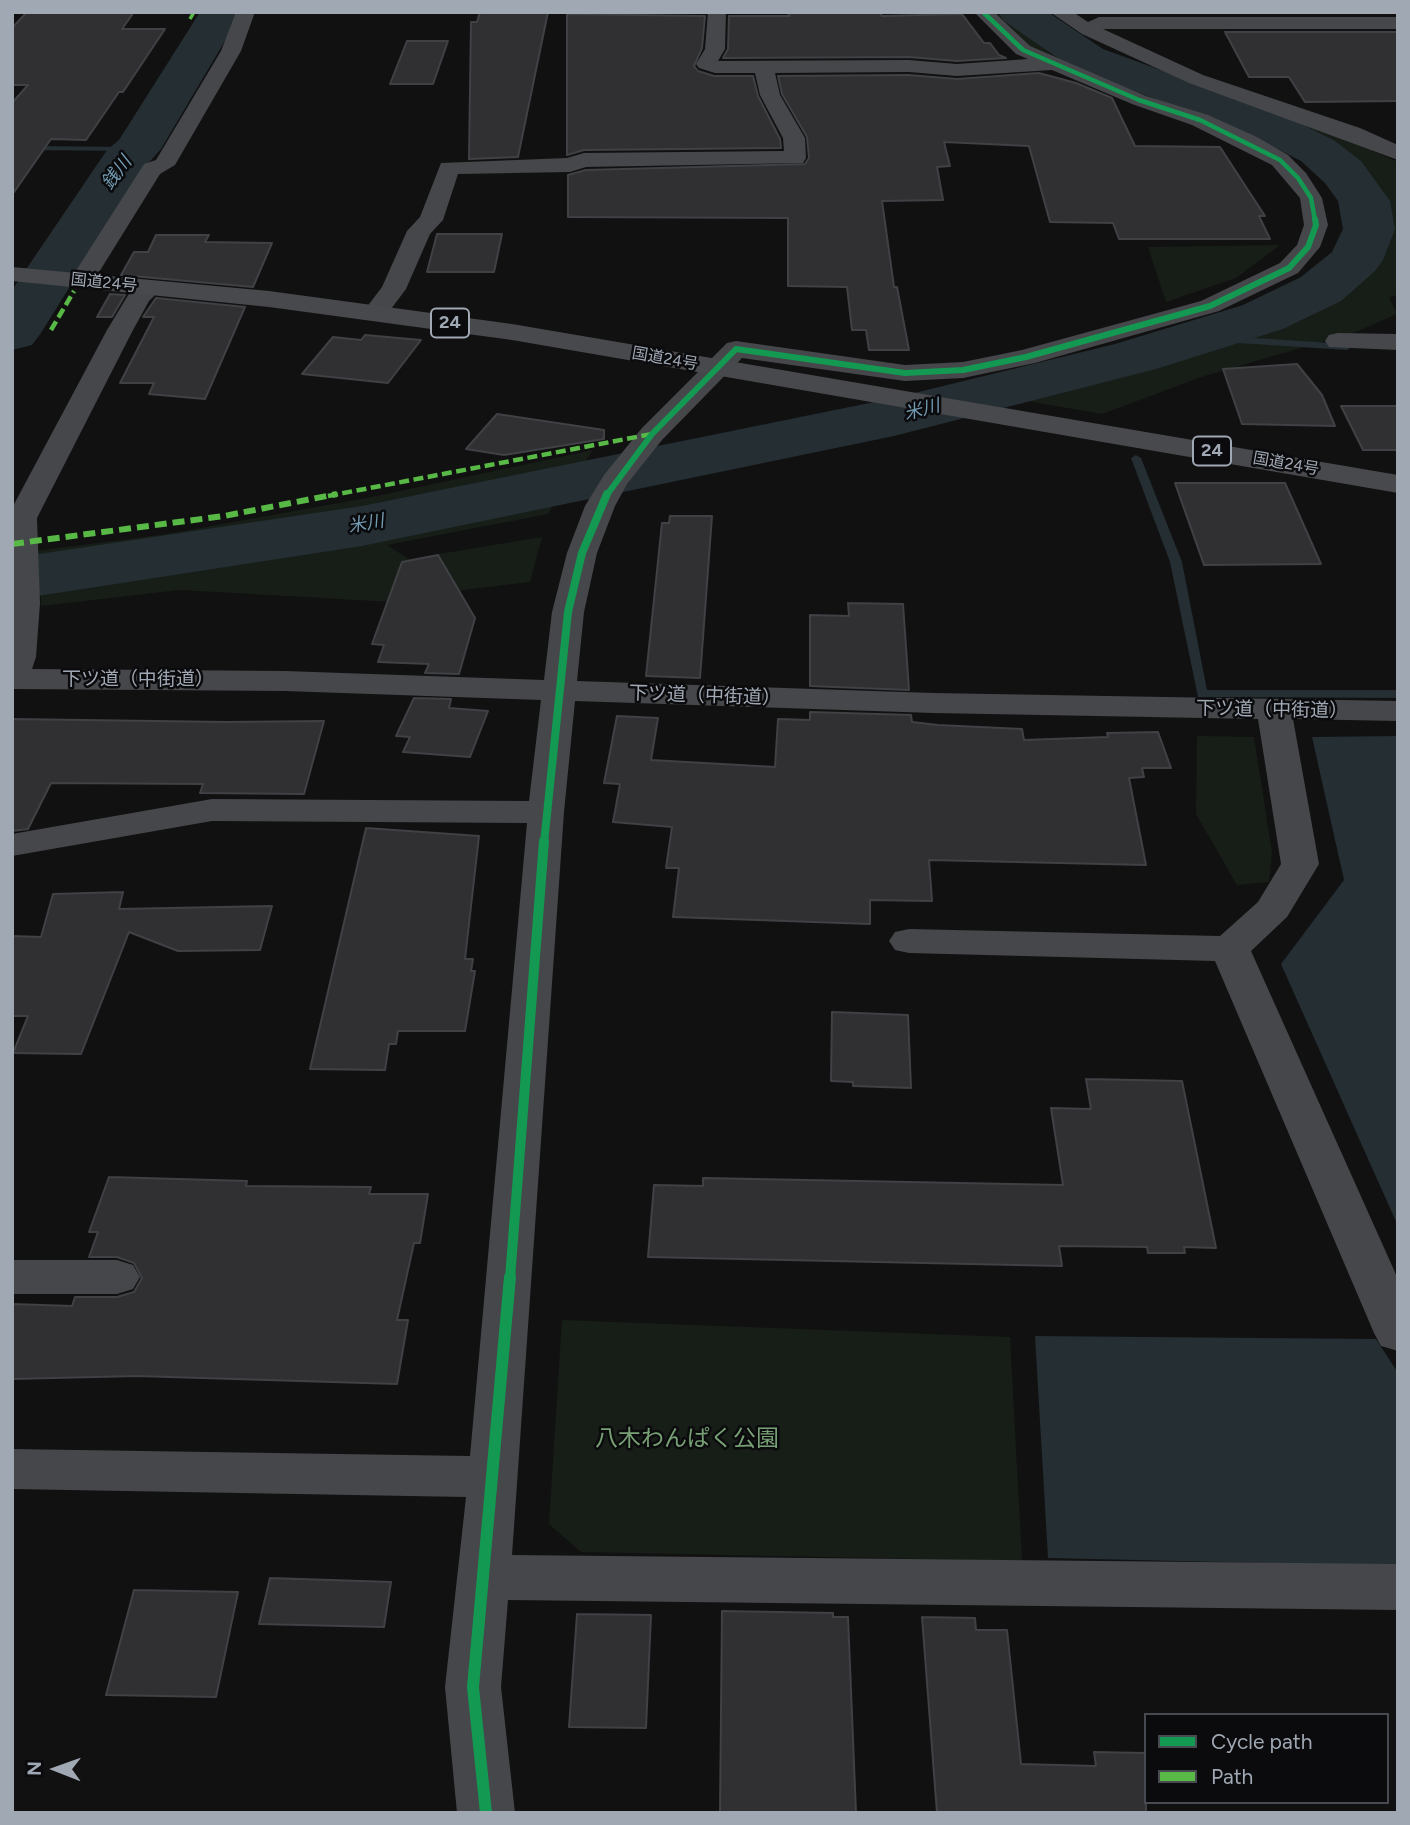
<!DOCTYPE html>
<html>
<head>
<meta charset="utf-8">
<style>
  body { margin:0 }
  #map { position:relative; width:1410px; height:1825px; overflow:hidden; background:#111; font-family:Figtree,sans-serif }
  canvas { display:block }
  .frame { position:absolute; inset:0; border:14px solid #a0a8b4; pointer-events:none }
  .legend { position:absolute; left:1144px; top:1713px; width:245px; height:91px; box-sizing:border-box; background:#0b0b0d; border:2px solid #474a50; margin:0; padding:9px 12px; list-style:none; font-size:21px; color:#a0a8b4 }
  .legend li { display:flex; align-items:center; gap:14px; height:35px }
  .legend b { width:35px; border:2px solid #474a50 }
  .north { position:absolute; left:21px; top:1734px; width:70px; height:70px; -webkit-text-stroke:5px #0b0b0d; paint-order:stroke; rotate:271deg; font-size:19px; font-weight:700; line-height:28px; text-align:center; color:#a0a8b4 }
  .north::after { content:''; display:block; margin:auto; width:24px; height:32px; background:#a0a8b4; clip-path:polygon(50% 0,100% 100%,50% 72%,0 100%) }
</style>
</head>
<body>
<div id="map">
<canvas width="1410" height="1825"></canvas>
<div class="frame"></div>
<ul class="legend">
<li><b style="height:9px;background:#139951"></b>Cycle path</li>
<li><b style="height:9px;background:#58b947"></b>Path</li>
</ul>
<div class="north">N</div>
</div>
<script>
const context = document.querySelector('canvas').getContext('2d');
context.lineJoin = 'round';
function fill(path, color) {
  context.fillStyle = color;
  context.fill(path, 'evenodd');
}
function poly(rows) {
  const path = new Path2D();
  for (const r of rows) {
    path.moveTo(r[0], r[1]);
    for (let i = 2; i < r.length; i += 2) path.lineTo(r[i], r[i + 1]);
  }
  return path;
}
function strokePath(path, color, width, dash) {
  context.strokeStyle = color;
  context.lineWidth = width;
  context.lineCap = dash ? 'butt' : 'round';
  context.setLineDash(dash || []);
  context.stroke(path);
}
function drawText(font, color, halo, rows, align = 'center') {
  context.font = font + ' Figtree,"Noto Sans JP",sans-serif';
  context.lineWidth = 5;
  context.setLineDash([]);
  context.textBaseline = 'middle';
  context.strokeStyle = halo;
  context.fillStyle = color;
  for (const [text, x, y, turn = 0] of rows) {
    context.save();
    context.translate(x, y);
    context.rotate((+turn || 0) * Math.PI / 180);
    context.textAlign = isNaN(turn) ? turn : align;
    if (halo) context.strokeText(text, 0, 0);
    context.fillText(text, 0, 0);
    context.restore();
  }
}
const green = poly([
  [991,12,1004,12,1081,60,1055,60,1029,46],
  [1151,70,1332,133,1398,162,1398,295,1389,297,1397,314,1356,332,1201,377,1102,414,1010,398,1060,386,1280,317,1322,296,1361,269,1380,243,1376,209,1349,163,1294,133,1237,108,1176,90,1134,71],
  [1280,245,1236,278,1166,302,1148,247],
  [593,450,576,475,506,491,324,526,12,570,12,554,167,534,372,497],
  [556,500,548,514,387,545,409,559,542,537,530,582,455,591,447,605,180,590,41,606,41,586,301,549],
  [1197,736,1254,737,1272,852,1269,882,1237,885,1196,814],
  [562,1320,1010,1337,1022,1561,581,1552,549,1524]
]);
const water = poly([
  [1398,736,1398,1226,1281,964,1344,880,1312,737],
  [1035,1336,1376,1339,1398,1373,1398,1566,1048,1558]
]);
const stream = poly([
  [27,146,137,147,141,149,137,151,24,150,24,146,27,146],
  [1217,327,1240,337,1347,344,1352,347,1347,350,1238,343,1214,332,1214,328,1217,327],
  [1136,455,1141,458,1182,562,1207,690,1398,690,1398,698,1198,697,1170,562,1131,458,1136,455]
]);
const river = poly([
  [200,12,242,12,161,149,143,169,41,333,32,345,12,350,12,290,107,150,119,140,200,12],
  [998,12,1048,12,1103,49,1284,115,1335,141,1361,161,1390,201,1395,229,1383,260,1375,271,1341,301,1283,329,1156,369,894,436,362,546,12,600,12,558,362,506,894,398,1115,344,1243,305,1301,277,1332,252,1343,229,1338,201,1325,183,1301,161,1250,135,1071,67,1004,21,998,12]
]);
const building = poly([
  [27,12,134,12,122,29,165,29,123,92,119,92,86,140,51,139,12,195,12,103,28,85,12,85,12,28,27,12],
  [480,12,548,12,518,157,469,159,471,22,477,22,480,12],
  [787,12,880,12,882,16,962,14,984,43,990,43,999,55,1006,58,957,61,909,57,723,58,728,49,729,16,790,16,787,12],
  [567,14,705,16,702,48,694,66,698,71,714,76,753,76,758,96,780,139,781,148,584,150,567,155,567,14],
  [1225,32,1398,32,1398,101,1305,102,1289,77,1249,77,1225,32],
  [407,41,448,41,433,84,390,84,407,41],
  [1039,73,1076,83,1112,98,1135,146,1220,147,1265,216,1259,216,1270,239,1119,239,1113,223,1050,222,1029,146,944,142,950,166,937,167,943,200,882,201,894,287,897,287,909,350,869,350,866,330,852,330,847,287,788,286,788,218,568,217,568,175,586,170,805,164,809,158,807,137,782,94,778,76,909,75,957,79,1039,73],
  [437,234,502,234,494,272,427,272,437,234],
  [156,235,209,235,205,242,272,243,253,287,121,275,134,252,148,252,156,235],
  [110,294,125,295,112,317,97,317,110,294],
  [156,298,245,307,205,399,149,394,154,383,120,383,154,317,143,317,156,298],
  [365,335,421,340,388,383,302,374,333,337,361,340,365,335],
  [1297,364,1322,395,1335,426,1242,424,1223,369,1297,364],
  [1341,406,1398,406,1398,450,1363,450,1341,406],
  [497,414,604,430,604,439,504,455,466,449,497,414],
  [1175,483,1285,483,1321,564,1204,565,1175,483],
  [670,516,712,516,700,678,646,676,662,523,669,523,670,516],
  [438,555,475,618,459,674,425,673,429,664,378,662,384,645,372,644,402,562,438,555],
  [848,603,903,604,909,690,810,686,810,615,849,616,848,603],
  [414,698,451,699,449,708,488,711,470,757,403,752,410,737,396,736,414,698],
  [810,712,911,715,912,722,938,725,1022,729,1024,740,1108,737,1107,733,1158,732,1171,768,1142,768,1144,777,1129,778,1146,865,929,860,932,901,870,900,870,924,673,917,679,868,666,868,672,827,613,822,620,784,604,783,617,716,658,718,651,760,775,767,778,719,810,720,810,712],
  [12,719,226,722,324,721,304,794,200,793,203,784,51,783,28,829,12,831,12,719],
  [366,828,479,836,465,959,473,959,471,971,475,971,465,1031,398,1031,396,1044,389,1044,385,1070,310,1069,366,828],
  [123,892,119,909,272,906,260,950,178,951,129,932,81,1054,13,1053,28,1016,12,1016,12,936,41,937,53,894,123,892],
  [832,1012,908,1015,911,1088,853,1086,853,1082,831,1081,832,1012],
  [1086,1079,1182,1081,1216,1248,1184,1247,1185,1253,1148,1253,1147,1247,1059,1246,1062,1266,648,1257,654,1185,703,1186,703,1178,1063,1185,1051,1108,1091,1109,1086,1079],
  [109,1177,247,1181,246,1186,371,1187,369,1194,428,1194,420,1243,414,1243,397,1320,408,1320,397,1384,137,1376,12,1379,12,1304,72,1306,75,1297,117,1297,134,1292,142,1278,134,1263,117,1257,89,1257,98,1232,89,1232,109,1177],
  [270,1578,391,1582,384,1627,259,1624,270,1578],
  [134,1590,238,1592,216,1697,106,1695,134,1590],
  [722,1611,833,1613,833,1617,848,1617,856,1813,720,1813,722,1611],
  [577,1614,651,1615,646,1728,569,1727,577,1614],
  [922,1617,975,1618,976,1630,1007,1630,1021,1764,1096,1766,1094,1752,1146,1753,1146,1813,937,1813,922,1617]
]);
const minor = poly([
  [236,12,255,12,241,51,175,165,160,174,91,285,73,285,70,280,144,164,156,160,221,51,236,12],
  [708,12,726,12,725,49,718,61,909,60,957,64,1028,59,1016,54,974,12,994,12,1030,46,1146,96,1208,115,1257,137,1288,155,1306,173,1322,198,1328,225,1320,247,1298,273,1219,311,1035,363,963,378,905,381,742,358,662,440,627,484,615,506,597,553,584,612,577,681,933,693,1398,701,1398,721,1293,719,1319,864,1287,917,1251,951,1398,1279,1398,1351,1381,1346,1374,1333,1215,961,909,953,895,950,889,941,895,932,909,929,1220,936,1258,902,1281,864,1258,719,933,713,575,701,564,812,512,1555,1398,1564,1398,1610,508,1600,501,1687,515,1813,457,1813,445,1687,466,1497,12,1489,12,1449,470,1456,527,823,212,821,12,856,12,834,212,799,529,801,541,700,285,691,12,689,12,508,107,330,130,292,141,283,159,283,162,288,149,301,133,330,37,518,40,603,36,657,32,669,285,671,544,680,552,612,567,553,585,506,604,475,642,428,727,343,736,341,905,365,963,362,1022,350,1201,301,1280,263,1297,245,1304,225,1300,198,1272,165,1192,125,1132,104,1052,70,957,76,909,72,775,73,780,95,805,138,806,158,803,163,586,167,570,172,458,174,443,220,430,234,406,289,385,317,367,317,363,312,382,287,407,231,420,217,441,163,567,158,584,153,784,151,783,138,760,95,755,73,715,73,699,68,696,64,705,49,708,12],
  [1050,12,1073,12,1088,22,1099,17,1398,17,1398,29,1103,29,1203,75,1360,128,1398,145,1398,160,1189,83,1082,34,1050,12],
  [1338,333,1398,334,1398,350,1329,347,1325,341,1329,335,1338,333],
  [12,1260,117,1260,133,1265,140,1277,133,1289,117,1294,12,1294,12,1260]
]);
const highway = poly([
  [12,267,269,291,512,324,1398,475,1398,493,512,340,269,307,12,281,12,267]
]);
const quietFar2 = poly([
  [190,19,194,12]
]);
const quietFar1 = poly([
  [51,330,74,291],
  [328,496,652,434]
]);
const quiet = poly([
  [12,544,224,516,337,494]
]);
const cyclewayFar4 = poly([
  [983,12,1023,50,1139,100,1200,120,1280,160,1298,178,1311,198,1315,220]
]);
const cyclewayFar3 = poly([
  [606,496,652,434,736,349,905,373,963,370,1026,357,1210,306,1289,268,1308,247,1316,225,1315,219]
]);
const cyclewayFar2 = poly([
  [544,843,568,612,582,553,607,494]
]);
const cyclewayFar1 = poly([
  [510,1278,544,841]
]);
const cycleway = poly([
  [486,1813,473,1687,510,1277]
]);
const farStreetnames = [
  ["国道24号",104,283,6],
  ["国道24号",665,359,10],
  ["国道24号",1286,464,10]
];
const farWaternames = [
  ["銭川",117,173,-53],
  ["米川",922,410,-14],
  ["米川",366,524,-10]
];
const shields = [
  [450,323,38],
  [1212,451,38]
];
const shieldNames = [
  ["24",450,323],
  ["24",1212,451]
];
const streetNames = [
  ["下ツ道（中街道）",138,679],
  ["下ツ道（中街道）",705,696,2],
  ["下ツ道（中街道）",1272,710,1]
];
const nearParknames = [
  ["八木わんぱく公園",687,1439]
];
fill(green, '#171e17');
fill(water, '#242e33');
fill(stream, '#242e33');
fill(river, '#242e33');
fill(building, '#303032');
strokePath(building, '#3f4145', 2);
fill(minor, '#45474a');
fill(highway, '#47494c');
strokePath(quietFar2, '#58b947', 3.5, [8, 3.5]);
strokePath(quietFar1, '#58b947', 4.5, [10, 4.5]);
strokePath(quiet, '#58b947', 6, [12, 6]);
strokePath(cyclewayFar4, '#139951', 4.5);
strokePath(cyclewayFar3, '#139951', 6);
strokePath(cyclewayFar2, '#139951', 8);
strokePath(cyclewayFar1, '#139951', 10);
strokePath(cycleway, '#139951', 12);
drawText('16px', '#a0a8b4', '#0b0b0d', farStreetnames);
drawText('italic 18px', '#739cb3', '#0b0b0d', farWaternames);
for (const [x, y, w] of shields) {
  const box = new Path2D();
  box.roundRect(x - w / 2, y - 14.5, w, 29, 5);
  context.fillStyle = '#0b0b0d';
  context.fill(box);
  strokePath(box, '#a0a8b4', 2);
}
drawText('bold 18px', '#a0a8b4', null, shieldNames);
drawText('19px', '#a0a8b4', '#0b0b0d', streetNames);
drawText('23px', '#77a175', '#0b0b0d', nearParknames);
</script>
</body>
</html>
